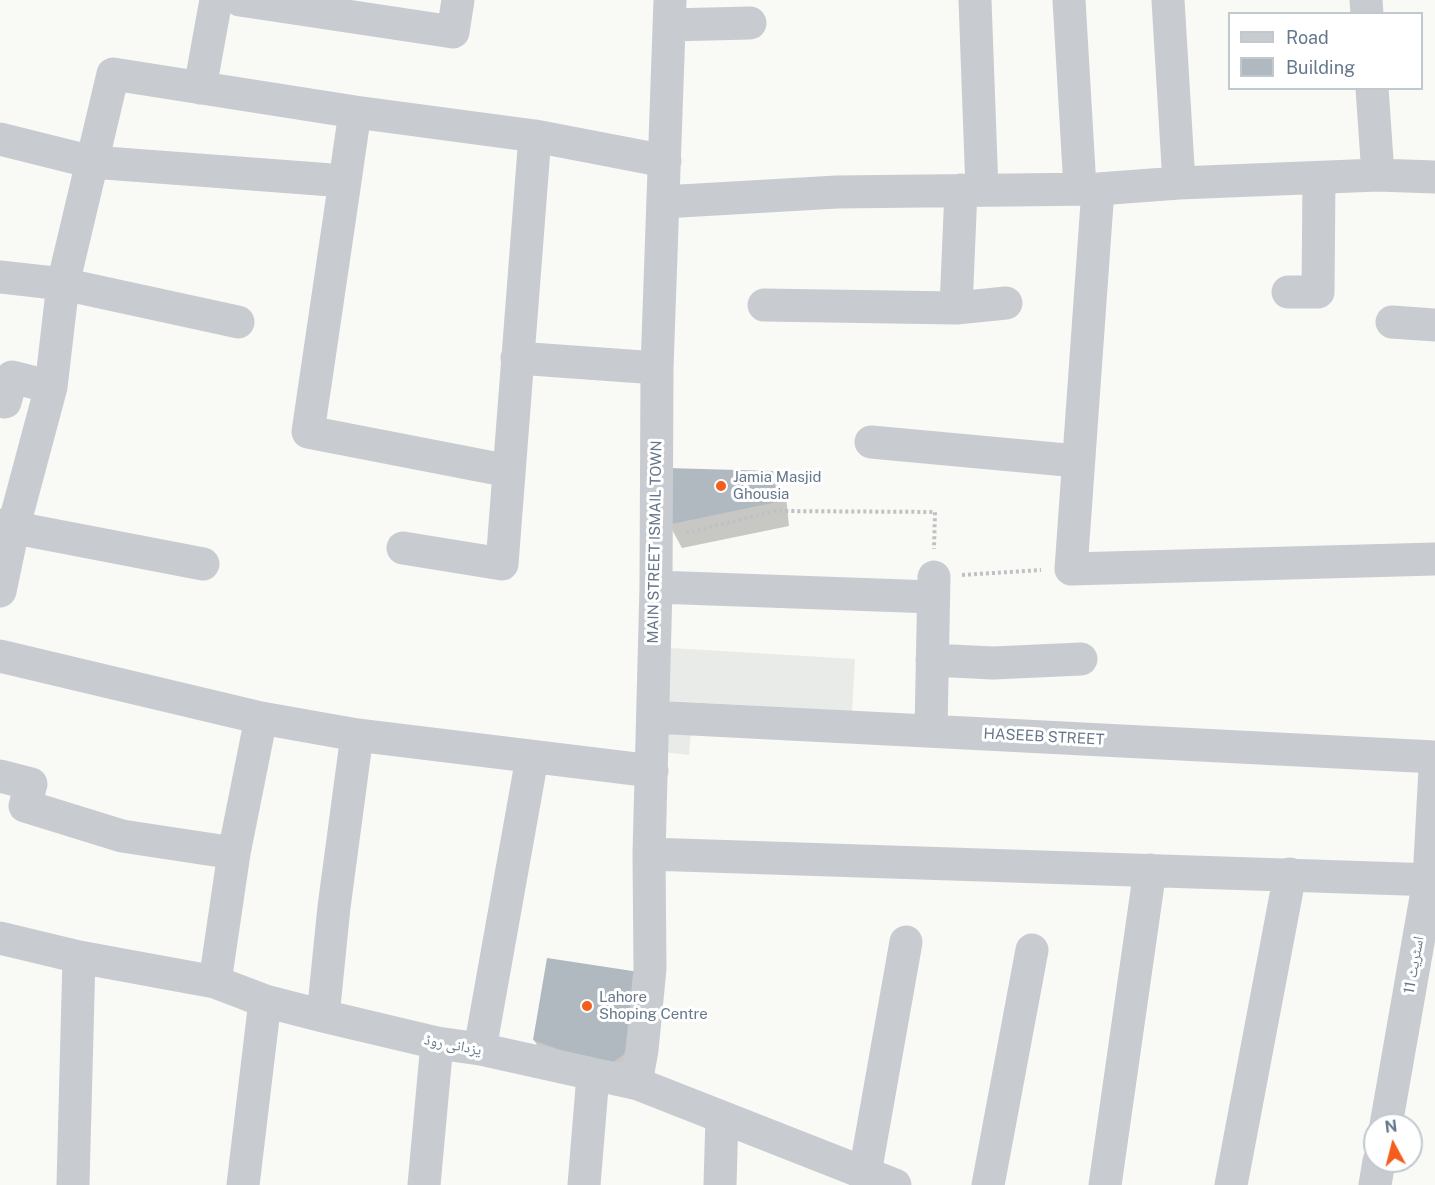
<!DOCTYPE html>
<html>
<head>
<meta charset="utf-8">
<style>
  body { margin:0 }
  #map { position:relative; width:1435px; height:1185px; overflow:hidden; background:#f9f9f6; font-family:"Public Sans",sans-serif }
  canvas { display:block }
  .legend { position:absolute; left:1228px; top:12px; width:195px; height:78px; box-sizing:border-box; background:#fff; border:2px solid #c1c9d0; margin:0; padding:8px 10px; list-style:none; font-size:18px; color:#65778a }
  .legend li { display:flex; align-items:center; gap:12px; height:30px }
  .legend b { width:30px; border:2px solid #c1c9d0 }
  .north { position:absolute; left:1363px; top:1113px; width:60px; height:60px; box-sizing:border-box; background:#fff; border:2px solid #c1c9d0; border-radius:50%; rotate:353deg; font-size:16px; font-weight:700; line-height:24px; text-align:center; color:#65778a }
  .north::after { content:''; display:block; margin:auto; width:21px; height:27px; background:#f45d1b; clip-path:polygon(50% 0,100% 100%,50% 72%,0 100%) }
</style>
</head>
<body>
<div id="map">
<canvas width="1435" height="1185"></canvas>
<ul class="legend">
<li><b style="height:8px;background:#c8ccd0"></b>Road</li>
<li><b style="height:16px;background:#b1b9c0"></b>Building</li>
</ul>
<div class="north">N</div>
</div>
<script>
const context = document.querySelector('canvas').getContext('2d');
context.lineJoin = 'round';
function fill(path, color) {
  context.fillStyle = color;
  context.fill(path, 'evenodd');
}
function poly(rows) {
  const path = new Path2D();
  for (const r of rows) {
    path.moveTo(r[0], r[1]);
    for (let i = 2; i < r.length; i += 2) path.lineTo(r[i], r[i + 1]);
  }
  return path;
}
function strokePath(path, color, width, dash) {
  context.strokeStyle = color;
  context.lineWidth = width;
  context.lineCap = dash ? 'butt' : 'round';
  context.setLineDash(dash || []);
  context.stroke(path);
}
function drawText(font, color, halo, rows, align = 'center') {
  context.font = font + ' "Public Sans","Noto Naskh Arabic",sans-serif';
  context.lineWidth = 6;
  context.setLineDash([]);
  context.textBaseline = 'middle';
  context.strokeStyle = halo;
  context.fillStyle = color;
  for (const [text, x, y, turn = 0] of rows) {
    context.save();
    context.translate(x, y);
    context.rotate((+turn || 0) * Math.PI / 180);
    context.textAlign = isNaN(turn) ? turn : align;
    if (halo) context.strokeText(text, 0, 0);
    context.fillText(text, 0, 0);
    context.restore();
  }
}
const built = poly([
  [654,647,855,659,852,711,653,700],
  [653,717,692,719,689,755,652,751]
]);
const shadow = poly([
  [772,472,786,496,789,526,682,548,669,524],
  [652,997,641,1076,548,1064,534,1040]
]);
const building = poly([
  [667,468,773,471,777,502,667,525],
  [547,958,639,972,628,1052,606,1067,533,1040]
]);
const path = poly([
  [686,533,775,511,935,512,934,549],
  [962,575,1041,570]
]);
const minor = poly([
  [240,0,453,32,458,0],
  [975,0,982,190],
  [1069,0,1080,188],
  [1168,0,1179,183],
  [1366,0,1367,14],
  [669,25,750,23],
  [200,88,216,0],
  [1372,88,1378,175],
  [0,139,92,162,345,181,355,112,535,136,665,161],
  [345,181,308,432,509,471],
  [1098,189,1179,183,1378,175,1435,177],
  [663,202,837,192,1098,189,1071,569,1435,559],
  [0,277,63,284,238,322],
  [1288,292,1318,292,1319,178],
  [764,305,956,308,961,190],
  [956,308,1006,303],
  [1392,322,1435,325],
  [517,358,657,368],
  [0,401,5,402,12,377,51,387],
  [871,442,1077,461],
  [0,525,203,564],
  [403,548,502,564,535,136],
  [656,587,933,597],
  [0,591,13,529,51,387,63,284,113,74,355,112],
  [0,656,261,718],
  [932,660,993,663,1081,659],
  [653,717,1435,757],
  [931,731,934,577],
  [0,776,31,784,25,806,122,836,234,853],
  [649,854,1435,880],
  [0,938,79,957,215,982,265,1001,323,1016,437,1043,480,1049,638,1084,895,1185],
  [215,982,234,853,261,718,357,735,652,771],
  [323,1016,334,907,357,735],
  [480,1049,532,758],
  [636,1083,642,1050,650,969,649,854,656,587,657,368,670,0],
  [1386,1125,1429,880,1435,769],
  [865,1173,906,942],
  [73,1185,79,957],
  [243,1185,265,1001],
  [424,1185,437,1043],
  [584,1185,593,1075],
  [720,1185,722,1117],
  [988,1185,1032,950],
  [1105,1185,1150,870],
  [1231,1185,1290,874],
  [1375,1185,1379,1161]
]);
const markers = [
  [721,486,6,"#f45d1b"],
  [587,1006,6,"#f45d1b"]
];
const poiNames = [
  ["Jamia Masjid",733,477],
  ["Ghousia",733,494],
  ["Lahore",599,997],
  ["Shoping Centre",599,1014]
];
const streetNames = [
  ["MAIN STREET ISMAIL TOWN",655,542,-89],
  ["HASEEB STREET",1044,737,3],
  ["اسٹریٹ 11",1414,965,-80],
  ["یزدانی روڈ",453,1045,11]
];
fill(built, '#e9ebe9');
fill(shadow, '#0003');
fill(building, '#b1b9c0');
strokePath(path, '#bfc2c4', 4, [3, 3]);
strokePath(minor, '#c8ccd0', 33);
for (const [x, y, r, color] of markers) {
  const dot = new Path2D();
  dot.arc(x, y, r, 0, 2 * Math.PI);
  context.fillStyle = color;
  context.fill(dot);
  strokePath(dot, '#fff', 2);
}
drawText('15px', '#65778a', '#fff', poiNames, 'left');
drawText('15px', '#65778a', '#fff', streetNames);
</script>
</body>
</html>
